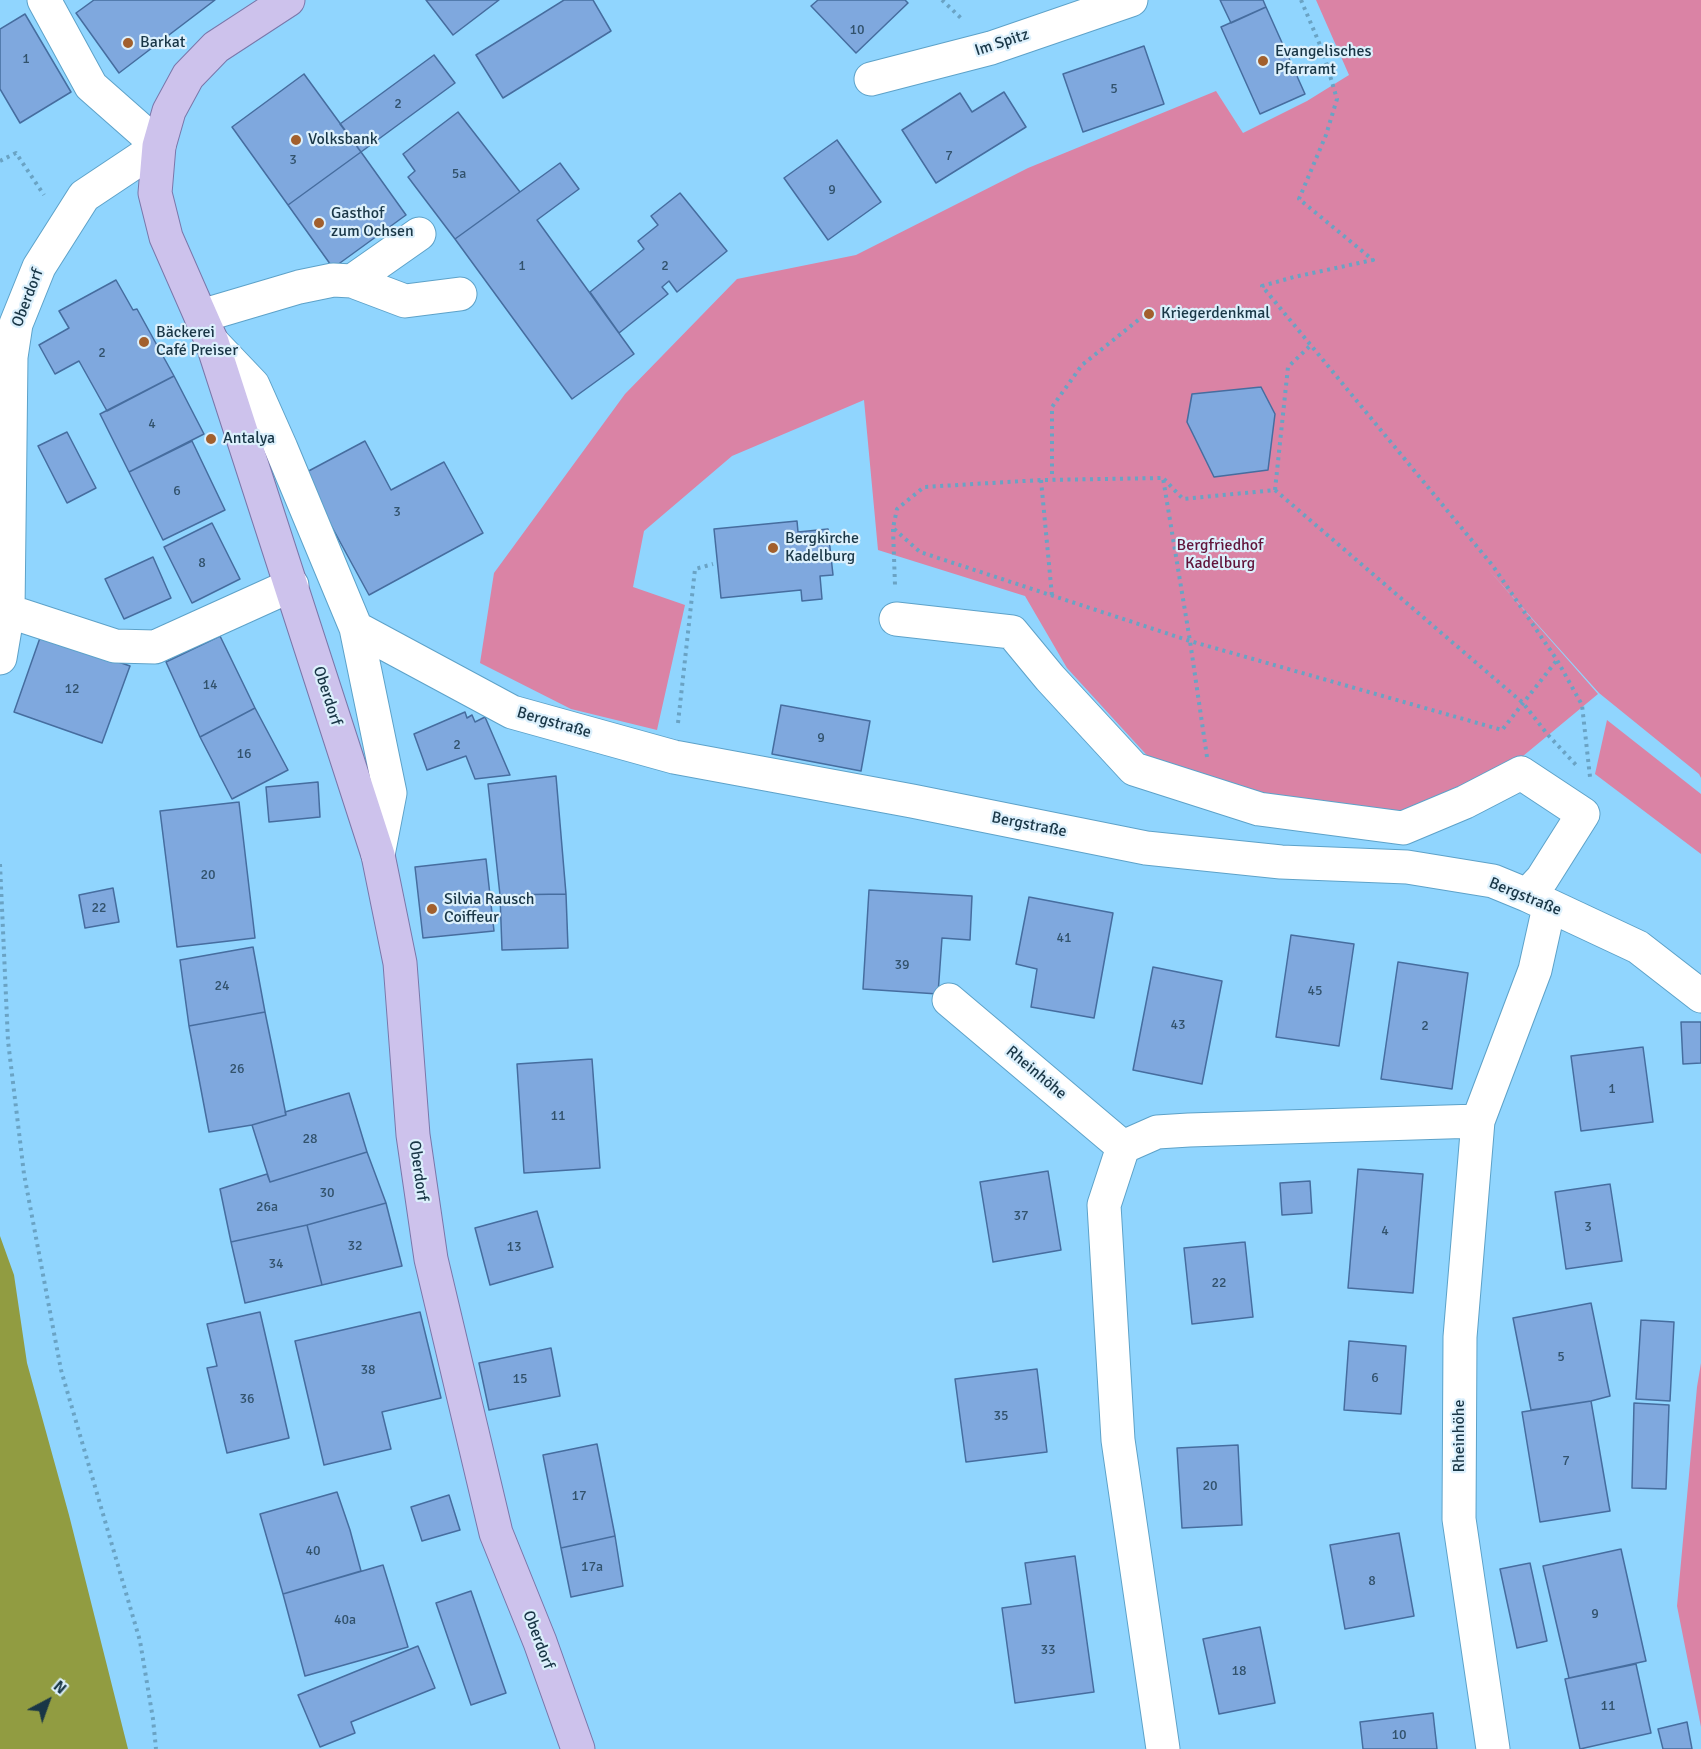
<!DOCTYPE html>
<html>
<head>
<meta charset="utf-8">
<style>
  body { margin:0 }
  #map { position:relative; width:1701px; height:1749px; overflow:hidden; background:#90d5fe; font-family:Signika,sans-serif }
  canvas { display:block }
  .north { position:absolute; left:18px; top:1671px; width:60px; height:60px; -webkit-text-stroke:4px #dcf0fc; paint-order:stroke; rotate:41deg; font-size:16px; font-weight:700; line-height:24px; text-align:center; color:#193646 }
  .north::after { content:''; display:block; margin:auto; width:21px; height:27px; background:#193646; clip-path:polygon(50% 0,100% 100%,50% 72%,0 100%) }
</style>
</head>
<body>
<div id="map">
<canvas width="1701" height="1749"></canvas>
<div class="north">N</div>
</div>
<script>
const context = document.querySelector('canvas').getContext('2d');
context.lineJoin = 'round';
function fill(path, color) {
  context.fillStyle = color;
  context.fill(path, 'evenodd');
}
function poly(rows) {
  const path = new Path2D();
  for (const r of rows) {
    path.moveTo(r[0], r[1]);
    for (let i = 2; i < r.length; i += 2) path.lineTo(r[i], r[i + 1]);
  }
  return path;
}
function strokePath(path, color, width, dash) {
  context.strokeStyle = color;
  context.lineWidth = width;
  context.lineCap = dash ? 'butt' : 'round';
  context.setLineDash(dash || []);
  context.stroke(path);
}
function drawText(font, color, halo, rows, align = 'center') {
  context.font = font + ' Signika,sans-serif';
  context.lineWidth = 4.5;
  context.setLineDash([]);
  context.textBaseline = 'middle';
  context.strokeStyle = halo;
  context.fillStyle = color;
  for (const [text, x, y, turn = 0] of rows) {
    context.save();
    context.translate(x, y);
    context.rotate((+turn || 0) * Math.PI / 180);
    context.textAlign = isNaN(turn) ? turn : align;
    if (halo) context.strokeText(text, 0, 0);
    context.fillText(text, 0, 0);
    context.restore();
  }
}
const green = poly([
  [1316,0,1701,0,1701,778,1699,774,1599,693,1487,568,1598,694,1517,761,1404,811,1360,809,1257,796,1153,762,1067,668,1025,596,878,550,864,400,732,456,644,531,633,587,685,605,657,730,571,709,480,663,494,573,625,394,737,279,856,255,1028,168,1216,91,1243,133,1307,101,1349,75],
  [1607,720,1701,794,1701,854,1595,774],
  [1701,1363,1701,1727,1677,1606,1697,1387]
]);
const water = poly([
  [0,1236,14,1275,27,1363,69,1515,128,1749,0,1749]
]);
const building = poly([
  [94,0,215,0,119,73,76,13,94,0],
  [426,0,499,0,453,35,426,0],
  [564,0,593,0,611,31,503,98,476,55,564,0],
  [818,0,905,0,908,3,856,53,811,6,818,0],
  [1220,0,1263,0,1266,7,1231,23,1220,0],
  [1266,7,1305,94,1260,114,1221,27,1266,7],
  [25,14,71,92,20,123,0,89,0,29,25,14],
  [1144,46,1164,104,1083,132,1063,74,1144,46],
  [434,55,455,83,361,152,340,124,434,55],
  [304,74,361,152,288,205,232,127,304,74],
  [1004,92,1026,127,936,183,902,130,960,93,972,112,1004,92],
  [458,112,520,192,455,239,408,177,415,171,403,154,458,112],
  [837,140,881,202,828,240,784,178,837,140],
  [361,152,406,215,333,268,288,205,361,152],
  [560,163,579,189,537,220,634,354,572,399,455,239,560,163],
  [680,193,727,251,677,292,669,281,662,287,668,294,619,333,590,292,644,249,638,241,658,225,651,216,680,193],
  [116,280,133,310,137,309,174,376,107,411,79,361,55,374,39,345,69,328,59,311,116,280],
  [174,376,204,434,129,472,100,414,174,376],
  [1261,387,1275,414,1268,470,1214,477,1187,422,1192,394,1261,387],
  [67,432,96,488,67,503,38,446,67,432],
  [192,441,225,510,163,540,129,472,192,441],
  [365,441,391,490,444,462,483,533,369,595,303,474,365,441],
  [797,521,798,532,828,529,833,575,820,576,822,599,802,601,801,590,721,598,714,529,797,521],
  [212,523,240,579,192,603,164,547,212,523],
  [153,557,171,598,124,619,105,579,153,557],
  [41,635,130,666,102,743,14,712,41,635],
  [220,636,255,708,200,737,166,662,220,636],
  [781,705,870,721,861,771,772,754,781,705],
  [255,708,288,770,232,799,200,737,255,708],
  [465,712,467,718,472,715,475,722,485,717,510,775,475,779,466,756,427,770,414,734,465,712],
  [556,776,566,894,500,895,488,784,556,776],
  [318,782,320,817,269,822,266,787,318,782],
  [239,802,255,938,177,947,160,811,239,802],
  [486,859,494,931,423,938,415,867,486,859],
  [113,888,119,922,85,928,79,895,113,888],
  [869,890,972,896,970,940,942,938,938,994,863,989,869,890],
  [566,894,568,948,502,950,500,895,566,894],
  [1029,897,1113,913,1094,1018,1031,1007,1037,969,1016,964,1029,897],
  [1291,935,1354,944,1339,1046,1276,1037,1291,935],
  [253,947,265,1012,189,1026,180,960,253,947],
  [1398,962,1468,973,1452,1089,1381,1079,1398,962],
  [1153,967,1222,981,1202,1084,1133,1070,1153,967],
  [265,1012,286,1115,252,1125,209,1132,189,1026,265,1012],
  [1681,1022,1701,1022,1701,1063,1683,1064,1681,1022],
  [1643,1047,1653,1122,1581,1131,1571,1056,1643,1047],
  [592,1059,600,1168,524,1173,517,1064,592,1059],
  [349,1093,367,1152,270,1182,252,1125,286,1115,285,1112,349,1093],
  [367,1152,386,1203,307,1225,231,1242,220,1189,267,1174,270,1182,367,1152],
  [1358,1169,1423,1174,1413,1293,1348,1288,1358,1169],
  [1048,1171,1061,1250,993,1262,980,1182,1048,1171],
  [1310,1181,1312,1213,1282,1215,1280,1183,1310,1181],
  [1610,1184,1622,1261,1566,1269,1555,1192,1610,1184],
  [386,1203,402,1266,322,1285,307,1225,386,1203],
  [537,1211,553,1267,490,1285,475,1228,537,1211],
  [307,1225,322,1285,245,1303,231,1242,307,1225],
  [1245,1242,1253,1317,1192,1324,1184,1248,1245,1242],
  [1591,1303,1610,1396,1591,1401,1531,1410,1513,1318,1591,1303],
  [260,1312,289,1438,227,1453,207,1368,217,1366,207,1324,260,1312],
  [420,1312,441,1398,382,1412,391,1449,324,1465,295,1341,420,1312],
  [1641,1320,1674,1322,1670,1401,1636,1399,1641,1320],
  [1349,1341,1406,1346,1401,1414,1344,1410,1349,1341],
  [551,1348,560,1396,489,1410,479,1363,551,1348],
  [1037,1369,1047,1452,966,1462,955,1379,1037,1369],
  [1591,1401,1610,1511,1540,1522,1522,1412,1591,1401],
  [1634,1403,1669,1405,1666,1489,1632,1488,1634,1403],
  [597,1444,615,1536,561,1548,543,1455,597,1444],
  [1238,1445,1242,1525,1182,1528,1177,1448,1238,1445],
  [337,1492,350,1530,361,1571,283,1594,260,1514,337,1492],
  [449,1495,460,1530,422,1541,411,1507,449,1495],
  [1399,1533,1414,1616,1345,1629,1330,1545,1399,1533],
  [615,1536,623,1586,571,1597,561,1548,615,1536],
  [1621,1549,1646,1661,1569,1678,1543,1566,1621,1549],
  [1075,1556,1094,1692,1015,1703,1002,1608,1031,1604,1025,1563,1075,1556],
  [1530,1563,1547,1641,1517,1648,1500,1569,1530,1563],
  [383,1565,408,1647,305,1676,283,1594,383,1565],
  [471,1591,506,1693,471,1705,436,1603,471,1591],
  [1260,1627,1275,1703,1219,1714,1203,1639,1260,1627],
  [418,1646,435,1688,351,1722,355,1733,320,1747,298,1695,418,1646],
  [1636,1664,1651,1733,1580,1749,1565,1679,1636,1664],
  [1433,1713,1437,1749,1363,1749,1360,1722,1433,1713],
  [1687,1722,1692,1749,1663,1749,1658,1729,1687,1722]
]);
const path = poly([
  [942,0,963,20],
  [1301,0,1323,52,1337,99,1326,135,1299,199,1373,260,1294,277,1262,286,1493,566,1557,660,1582,705,1590,777],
  [0,161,16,153,44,195],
  [1052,474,1052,407,1082,365,1142,317],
  [1164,479,1183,499,1275,490,1523,703,1548,735,1578,767],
  [1041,480,1052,596],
  [1275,490,1288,367,1311,345],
  [893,529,895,585],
  [678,723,695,569,713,564],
  [1207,757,1190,641,1163,478,1041,480,924,487,897,509,893,528,920,552,1190,641,1502,730,1557,660],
  [0,864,8,1041,24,1174,61,1370,140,1641,153,1719,156,1749]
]);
const minor = poly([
  [871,79,991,48,1131,0],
  [352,281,419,234],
  [201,316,299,287,333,280,352,281,405,301,460,294],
  [212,342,253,385,281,448,356,628,390,793,378,855],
  [8,611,115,646,155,647,292,585],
  [896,619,1012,632,1050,678,1134,769,1259,809,1403,828,1465,802,1521,773,1583,814,1542,879,1527,895],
  [356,628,512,712,674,757,912,801,1146,848,1281,862,1407,867,1493,881,1527,895,1638,947,1701,996],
  [0,658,8,611,11,357,16,324,39,267,84,196,159,146,91,86,44,0],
  [949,1000,1123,1147],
  [1163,1749,1118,1440,1104,1205,1123,1147,1157,1132,1189,1130,1478,1121],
  [1493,1749,1459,1519,1460,1337,1478,1121,1535,970,1549,907]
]);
const major = poly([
  [288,0,216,47,188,76,169,111,159,146,155,193,166,237,212,342,378,855,400,963,413,1135,431,1259,496,1533,540,1642,578,1749]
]);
const markers = [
  [128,43,6,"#a2602d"],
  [1263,61,6,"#a2602d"],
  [296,140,6,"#a2602d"],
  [319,223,6,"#a2602d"],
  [1149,314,6,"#a2602d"],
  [144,342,6,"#a2602d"],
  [211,439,6,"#a2602d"],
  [773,548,6,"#a2602d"],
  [432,909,6,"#a2602d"]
];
const numberNames = [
  ["10",857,30],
  ["1",26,59],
  ["5",1114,89],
  ["2",398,104],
  ["7",949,156],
  ["3",293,160],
  ["5a",459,174],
  ["9",832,190],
  ["1",522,266],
  ["2",665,266],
  ["2",102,353],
  ["4",152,424],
  ["6",177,491],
  ["3",397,512],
  ["8",202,563],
  ["14",210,685],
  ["12",72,689],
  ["9",821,738],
  ["2",457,745],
  ["16",244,754],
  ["20",208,875],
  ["22",99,908],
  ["41",1064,938],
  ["39",902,965],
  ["24",222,986],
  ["45",1315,991],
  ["43",1178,1025],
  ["2",1425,1026],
  ["26",237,1069],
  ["1",1612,1089],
  ["11",558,1116],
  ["28",310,1139],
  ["30",327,1193],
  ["26a",267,1207],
  ["37",1021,1216],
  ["3",1588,1227],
  ["4",1385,1231],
  ["32",355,1246],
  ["13",514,1247],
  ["34",276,1264],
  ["22",1219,1283],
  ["5",1561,1357],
  ["38",368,1370],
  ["6",1375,1378],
  ["15",520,1379],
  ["36",247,1399],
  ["35",1001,1416],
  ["7",1566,1461],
  ["20",1210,1486],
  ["17",579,1496],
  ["40",313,1551],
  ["17a",592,1567],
  ["8",1372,1581],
  ["9",1595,1614],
  ["40a",345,1620],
  ["33",1048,1650],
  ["18",1239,1671],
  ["11",1608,1706],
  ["10",1399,1735]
];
const poiNames = [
  ["Barkat",140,43],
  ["Evangelisches",1275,52],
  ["Pfarramt",1275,70],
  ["Volksbank",308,140],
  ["Gasthof",331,214],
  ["zum Ochsen",331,232],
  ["Kriegerdenkmal",1161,314],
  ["Bäckerei",156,333],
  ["Café Preiser",156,351],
  ["Antalya",223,439],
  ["Bergkirche",785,539],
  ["Kadelburg",785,557],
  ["Silvia Rausch",444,900],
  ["Coiffeur",444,918]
];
const streetNames = [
  ["Im Spitz",1002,43,-18],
  ["Oberdorf",28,298,-69],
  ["Oberdorf",327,696,72],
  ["Bergstraße",554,723,16],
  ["Bergstraße",1029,825,11],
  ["Bergstraße",1525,897,22],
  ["Rheinhöhe",1036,1073,40],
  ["Oberdorf",418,1171,82],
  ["Rheinhöhe",1460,1436,-90],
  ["Oberdorf",538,1640,69]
];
const parkNames = [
  ["Bergfriedhof",1220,546],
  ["Kadelburg",1220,564]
];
fill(green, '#da83a5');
fill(water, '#919c41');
fill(building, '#7fa8de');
strokePath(building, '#466d9f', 1.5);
strokePath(minor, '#5da2c9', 35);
strokePath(major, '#7977aa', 35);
strokePath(path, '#6aa3c4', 4, [3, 4.5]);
strokePath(minor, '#fff', 33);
strokePath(major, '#cdc2ec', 33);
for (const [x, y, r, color] of markers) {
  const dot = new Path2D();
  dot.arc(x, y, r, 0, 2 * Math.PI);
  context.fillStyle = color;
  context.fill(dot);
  strokePath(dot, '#dcf0fc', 2);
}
drawText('14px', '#32526c', null, numberNames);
drawText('16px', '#193646', '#dcf0fc', poiNames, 'left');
drawText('16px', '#193646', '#dcf0fc', streetNames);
drawText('16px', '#61133a', '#dcf0fc', parkNames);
</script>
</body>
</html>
